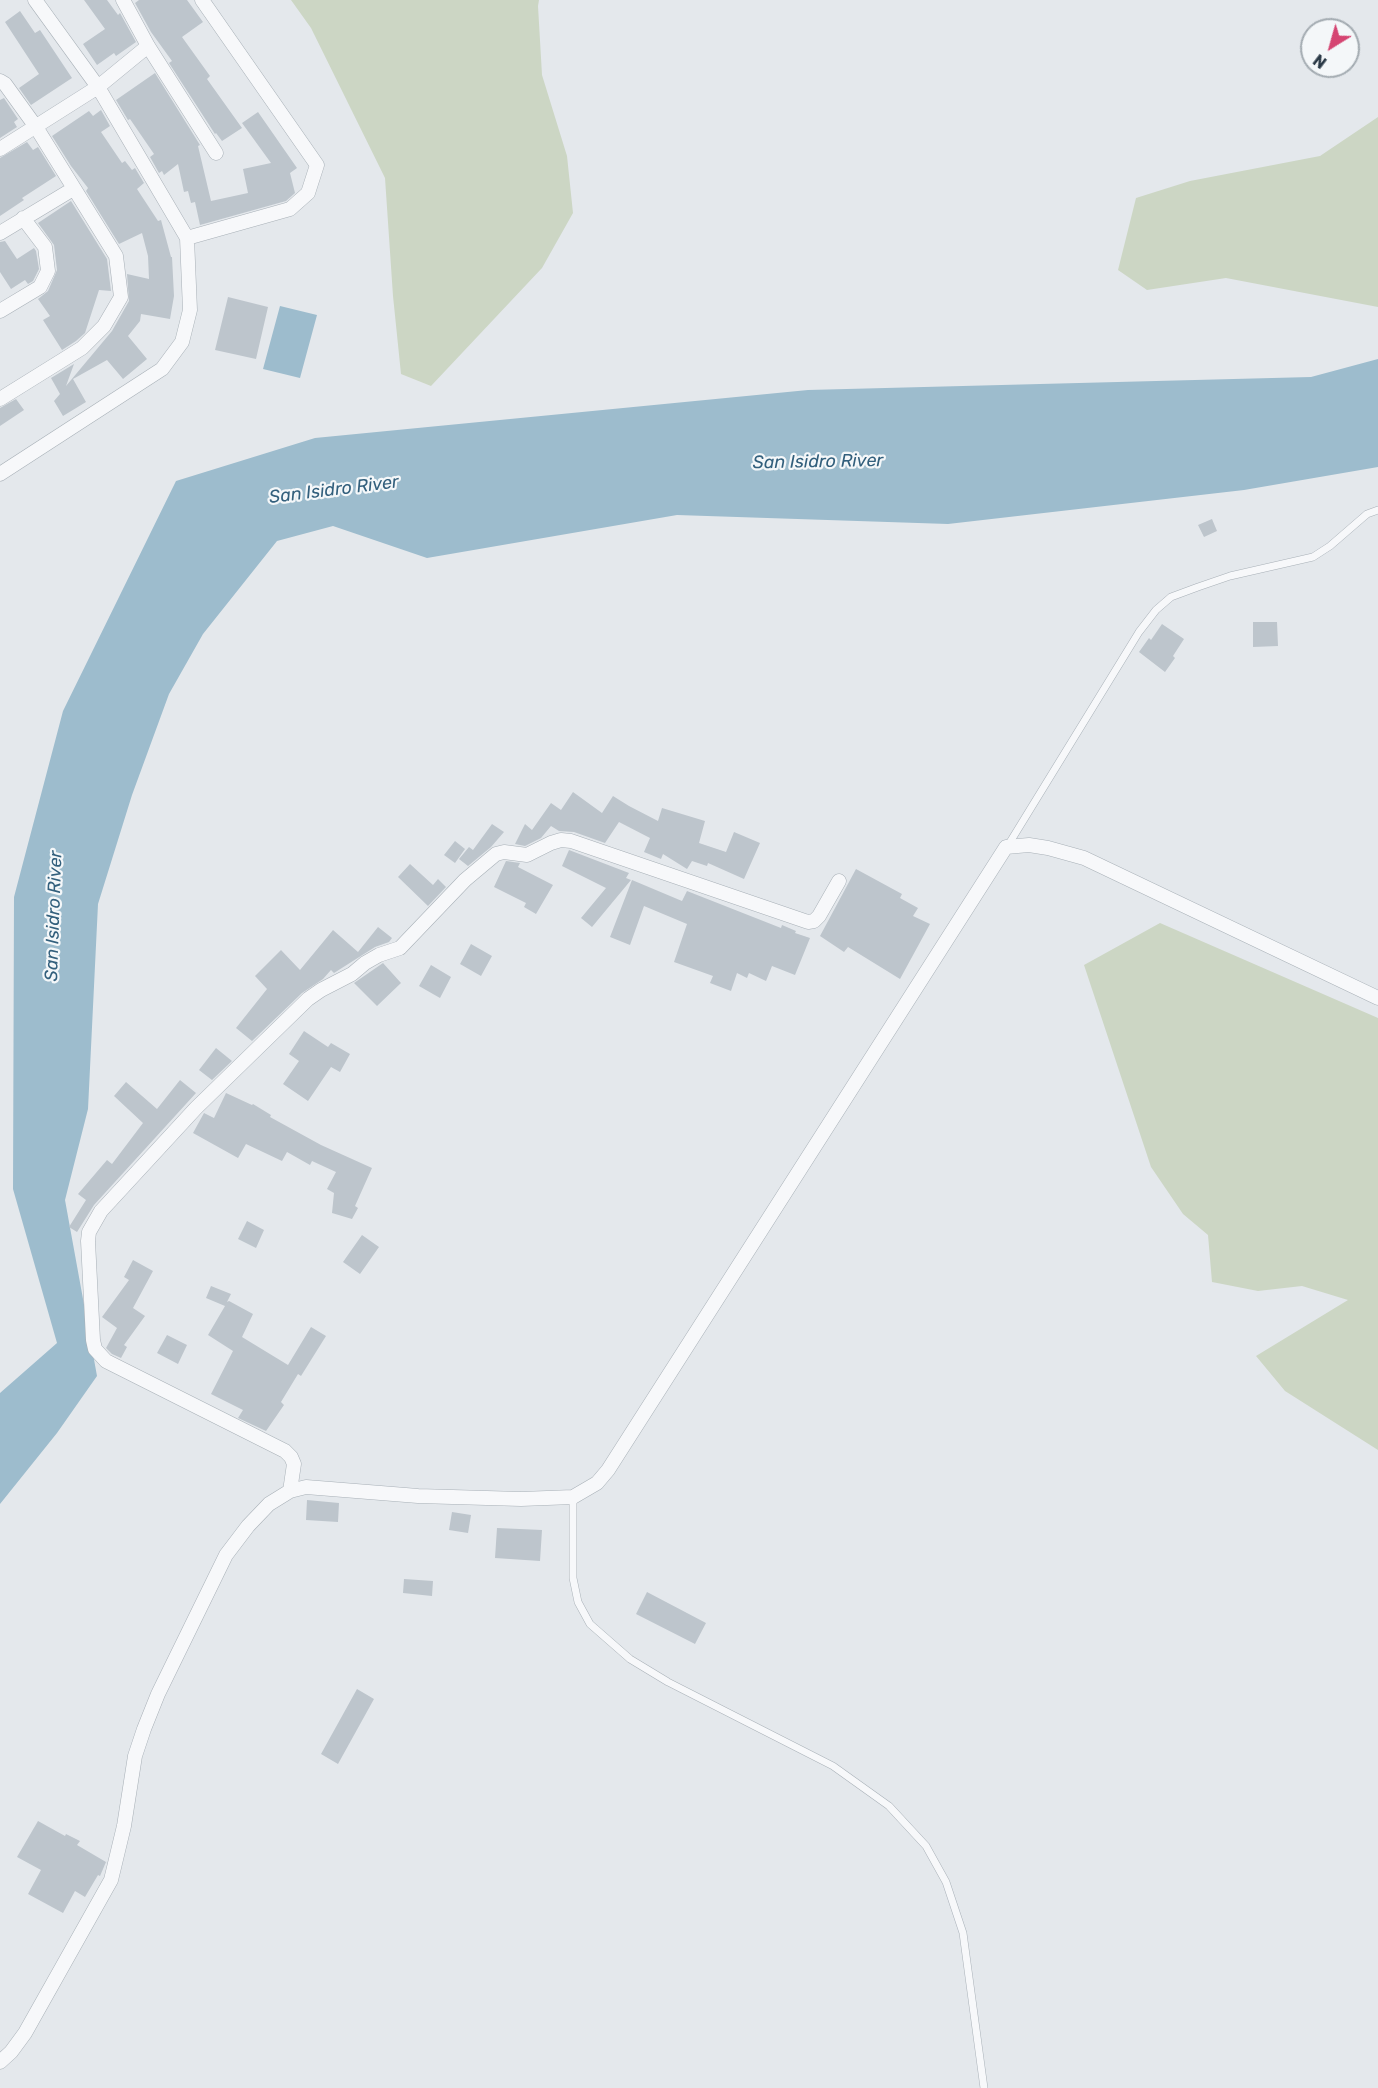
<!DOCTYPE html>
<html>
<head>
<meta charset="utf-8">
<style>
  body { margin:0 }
  #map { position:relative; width:1378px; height:2088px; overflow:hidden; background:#e4e8ec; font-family:Rubik,sans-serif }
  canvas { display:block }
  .north { position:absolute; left:1300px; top:18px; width:60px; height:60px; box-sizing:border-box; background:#f4f7f9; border:2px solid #a3abb1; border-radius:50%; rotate:217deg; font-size:16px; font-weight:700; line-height:24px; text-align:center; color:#2a3946 }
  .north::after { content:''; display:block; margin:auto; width:21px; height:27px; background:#d54572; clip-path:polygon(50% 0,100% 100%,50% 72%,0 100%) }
</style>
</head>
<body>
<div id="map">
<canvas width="1378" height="2088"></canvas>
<div class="north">N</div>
</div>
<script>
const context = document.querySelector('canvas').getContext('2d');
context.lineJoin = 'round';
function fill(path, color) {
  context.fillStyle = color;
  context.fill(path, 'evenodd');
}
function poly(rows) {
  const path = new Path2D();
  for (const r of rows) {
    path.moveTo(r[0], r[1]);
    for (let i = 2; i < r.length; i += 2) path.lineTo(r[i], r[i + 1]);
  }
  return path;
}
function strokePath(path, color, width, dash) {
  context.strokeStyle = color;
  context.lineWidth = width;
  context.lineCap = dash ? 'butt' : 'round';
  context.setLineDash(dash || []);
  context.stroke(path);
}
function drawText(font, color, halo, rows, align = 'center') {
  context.font = font + ' Rubik,sans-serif';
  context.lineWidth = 4.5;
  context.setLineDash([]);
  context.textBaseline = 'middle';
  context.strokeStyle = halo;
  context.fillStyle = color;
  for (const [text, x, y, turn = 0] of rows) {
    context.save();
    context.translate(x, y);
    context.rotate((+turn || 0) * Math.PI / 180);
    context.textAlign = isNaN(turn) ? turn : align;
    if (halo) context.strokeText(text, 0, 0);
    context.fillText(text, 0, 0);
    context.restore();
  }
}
const green = poly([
  [291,0,539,0,538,6,542,75,567,156,573,213,542,268,431,386,401,374,393,296,385,178,311,28],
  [1378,117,1378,307,1226,278,1147,290,1118,270,1136,198,1190,181,1320,156],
  [1160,923,1378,1018,1378,1450,1285,1391,1256,1356,1348,1300,1302,1286,1258,1291,1212,1282,1208,1235,1183,1214,1151,1167,1084,965]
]);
const water = poly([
  [280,306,317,315,300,378,263,369],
  [1378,359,1378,467,1244,490,948,524,677,515,427,558,333,526,277,541,203,634,169,694,132,795,98,904,88,1109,65,1200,97,1376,57,1433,0,1504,0,1393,57,1343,13,1189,14,897,63,711,176,481,315,438,808,390,1311,377]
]);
const building = poly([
  [84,0,107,0,118,15,120,13,136,42,116,56,114,53,97,65,83,44,105,29],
  [139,0,187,0,203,22,182,37,210,76,207,79,242,128,222,141,216,133,215,134,169,63,172,61,151,32,135,3],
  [20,11,35,33,40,30,72,78,31,105,19,88,39,74,5,22],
  [155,73,200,145,198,146,211,201,248,193,243,169,271,163,242,123,258,112,297,168,290,173,295,193,286,201,200,225,195,202,191,203,188,191,184,192,178,164,164,175,162,171,159,173,150,157,154,154,130,119,128,120,116,100],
  [4,98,18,119,14,122,17,127,0,138,0,100],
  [101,110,110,126,101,132,122,163,125,161,132,170,135,168,144,183,137,189,158,221,161,220,171,257,172,257,174,296,170,319,141,314,140,321,128,336,147,359,123,379,107,360,73,379,86,402,63,416,54,401,60,394,51,378,74,364,66,386,112,331,129,301,127,274,149,279,148,256,142,233,119,244,86,191,88,188,71,166,52,136,89,111,93,116],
  [27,142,33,150,38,147,56,176,22,198,24,200,0,216,0,158],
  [71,201,107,259,111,291,99,290,85,333,76,341,62,350,43,320,50,316,38,299,48,291,57,270,54,245,38,223],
  [5,241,17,259,34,248,36,251,39,269,33,281,28,284,25,280,11,289,0,272,0,242],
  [228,297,268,307,256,359,215,350],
  [16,399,24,410,0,426,0,408],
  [1212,519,1217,531,1204,537,1198,525],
  [1253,622,1277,622,1278,646,1253,647],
  [1162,624,1184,639,1173,656,1175,658,1165,672,1139,652,1149,638,1151,640],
  [573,792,602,813,613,796,629,806,658,821,662,808,705,821,699,843,726,852,734,832,760,843,744,879,708,863,707,866,692,861,687,869,663,854,661,859,644,852,650,838,619,822,605,843,574,832,559,831,551,826,541,838,525,846,515,844,525,824,532,830,551,803,561,810],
  [492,824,504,832,491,847,468,866,459,859,469,847,473,850],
  [455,841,465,849,455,863,444,855],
  [569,850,629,873,626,878,631,880,592,927,581,918,606,888,562,866],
  [506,861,520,863,518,867,553,885,536,914,524,907,526,903,494,887],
  [410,864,433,885,438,879,446,887,428,906,398,877],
  [856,869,902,894,900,898,918,908,913,916,930,924,900,979,848,947,844,952,820,936],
  [632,880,682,901,687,891,781,928,782,925,796,931,795,933,810,938,795,975,772,966,766,981,749,973,747,978,737,973,731,991,710,983,713,976,674,962,687,924,644,906,630,945,610,937],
  [378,927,392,938,389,942,375,947,334,973,331,970,323,979,302,993,252,1041,236,1028,267,989,255,976,281,950,300,970,333,930,358,952],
  [471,944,492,956,481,976,460,964],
  [383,963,401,983,377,1006,354,983],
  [431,965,451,977,440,998,419,986],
  [304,1031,328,1047,331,1043,350,1054,340,1072,331,1067,308,1101,283,1084,299,1061,289,1054],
  [216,1048,232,1061,212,1080,199,1070],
  [180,1080,196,1093,94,1205,77,1232,69,1227,86,1200,78,1194,107,1160,112,1164,143,1123,114,1096,126,1082,157,1109],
  [226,1093,252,1105,253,1104,271,1115,270,1117,321,1145,372,1168,355,1206,358,1208,352,1219,332,1213,334,1193,327,1189,336,1172,312,1161,310,1165,287,1152,282,1161,246,1144,238,1158,193,1133,204,1113,214,1118],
  [247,1221,264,1230,256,1248,238,1239],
  [362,1235,379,1247,360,1274,343,1262],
  [133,1260,153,1271,133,1308,145,1316,124,1345,127,1347,121,1358,112,1354,106,1348,117,1328,102,1317,129,1280,124,1277],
  [211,1286,231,1294,227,1302,229,1301,253,1314,242,1337,288,1365,311,1327,326,1336,301,1376,298,1374,281,1402,284,1405,266,1431,238,1418,243,1410,211,1394,233,1351,208,1335,225,1306,206,1298],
  [167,1335,187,1345,178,1364,157,1353],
  [307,1500,339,1503,338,1522,306,1520],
  [452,1512,471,1515,468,1533,449,1530],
  [497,1528,542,1530,540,1561,495,1558],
  [404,1579,433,1581,432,1596,403,1593],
  [647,1592,706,1623,695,1644,636,1614],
  [357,1689,374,1699,338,1764,321,1754],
  [38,1821,65,1836,66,1834,80,1841,77,1845,106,1862,100,1876,98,1875,85,1897,75,1891,63,1913,28,1894,41,1870,17,1857]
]);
const service = poly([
  [1007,847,1139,632,1156,610,1171,597,1198,587,1230,576,1313,557,1330,546,1367,514,1378,510],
  [573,1497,573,1578,578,1602,590,1624,630,1659,668,1682,833,1766,889,1806,926,1846,946,1882,963,1933,984,2088]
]);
const minor = poly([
  [123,0,148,46,216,153],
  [0,81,5,84,36,127,116,256,121,297,104,326,82,348,0,399],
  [0,149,98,87,148,46],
  [0,233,73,189],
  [187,238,290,209,308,193,317,165,202,0],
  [0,311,40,287,48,271,45,247,23,218],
  [0,474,162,369,182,342,190,310,187,238,98,87,35,0],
  [290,1491,294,1464,291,1457,285,1451,106,1361,95,1349,93,1340,88,1241,89,1232,101,1211,196,1108,308,999,321,990,352,974,365,963,379,955,400,948,465,880,496,854,504,852,527,855,551,843,561,840,571,841,808,922,814,921,819,916,839,881],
  [0,2062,11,2052,25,2033,111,1880,124,1826,135,1756,144,1729,158,1694,226,1555,248,1526,269,1504,290,1491,306,1487,418,1496,521,1499,573,1497,597,1483,608,1470,1006,847,1029,845,1048,848,1084,858,1378,998]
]);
const waterNames = [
  ["San Isidro River",818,462,-1],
  ["San Isidro River",334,490,-7],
  ["San Isidro River",54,916,-88]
];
fill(green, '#ccd6c4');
fill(water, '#9dbccd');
fill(building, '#bdc5cc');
strokePath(service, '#a8b0b7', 8);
strokePath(minor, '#a8b0b7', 15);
strokePath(service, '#f7f8fa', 7);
strokePath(minor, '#f7f8fa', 14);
drawText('italic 18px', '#325f7c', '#f4f7f9', waterNames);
</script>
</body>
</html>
